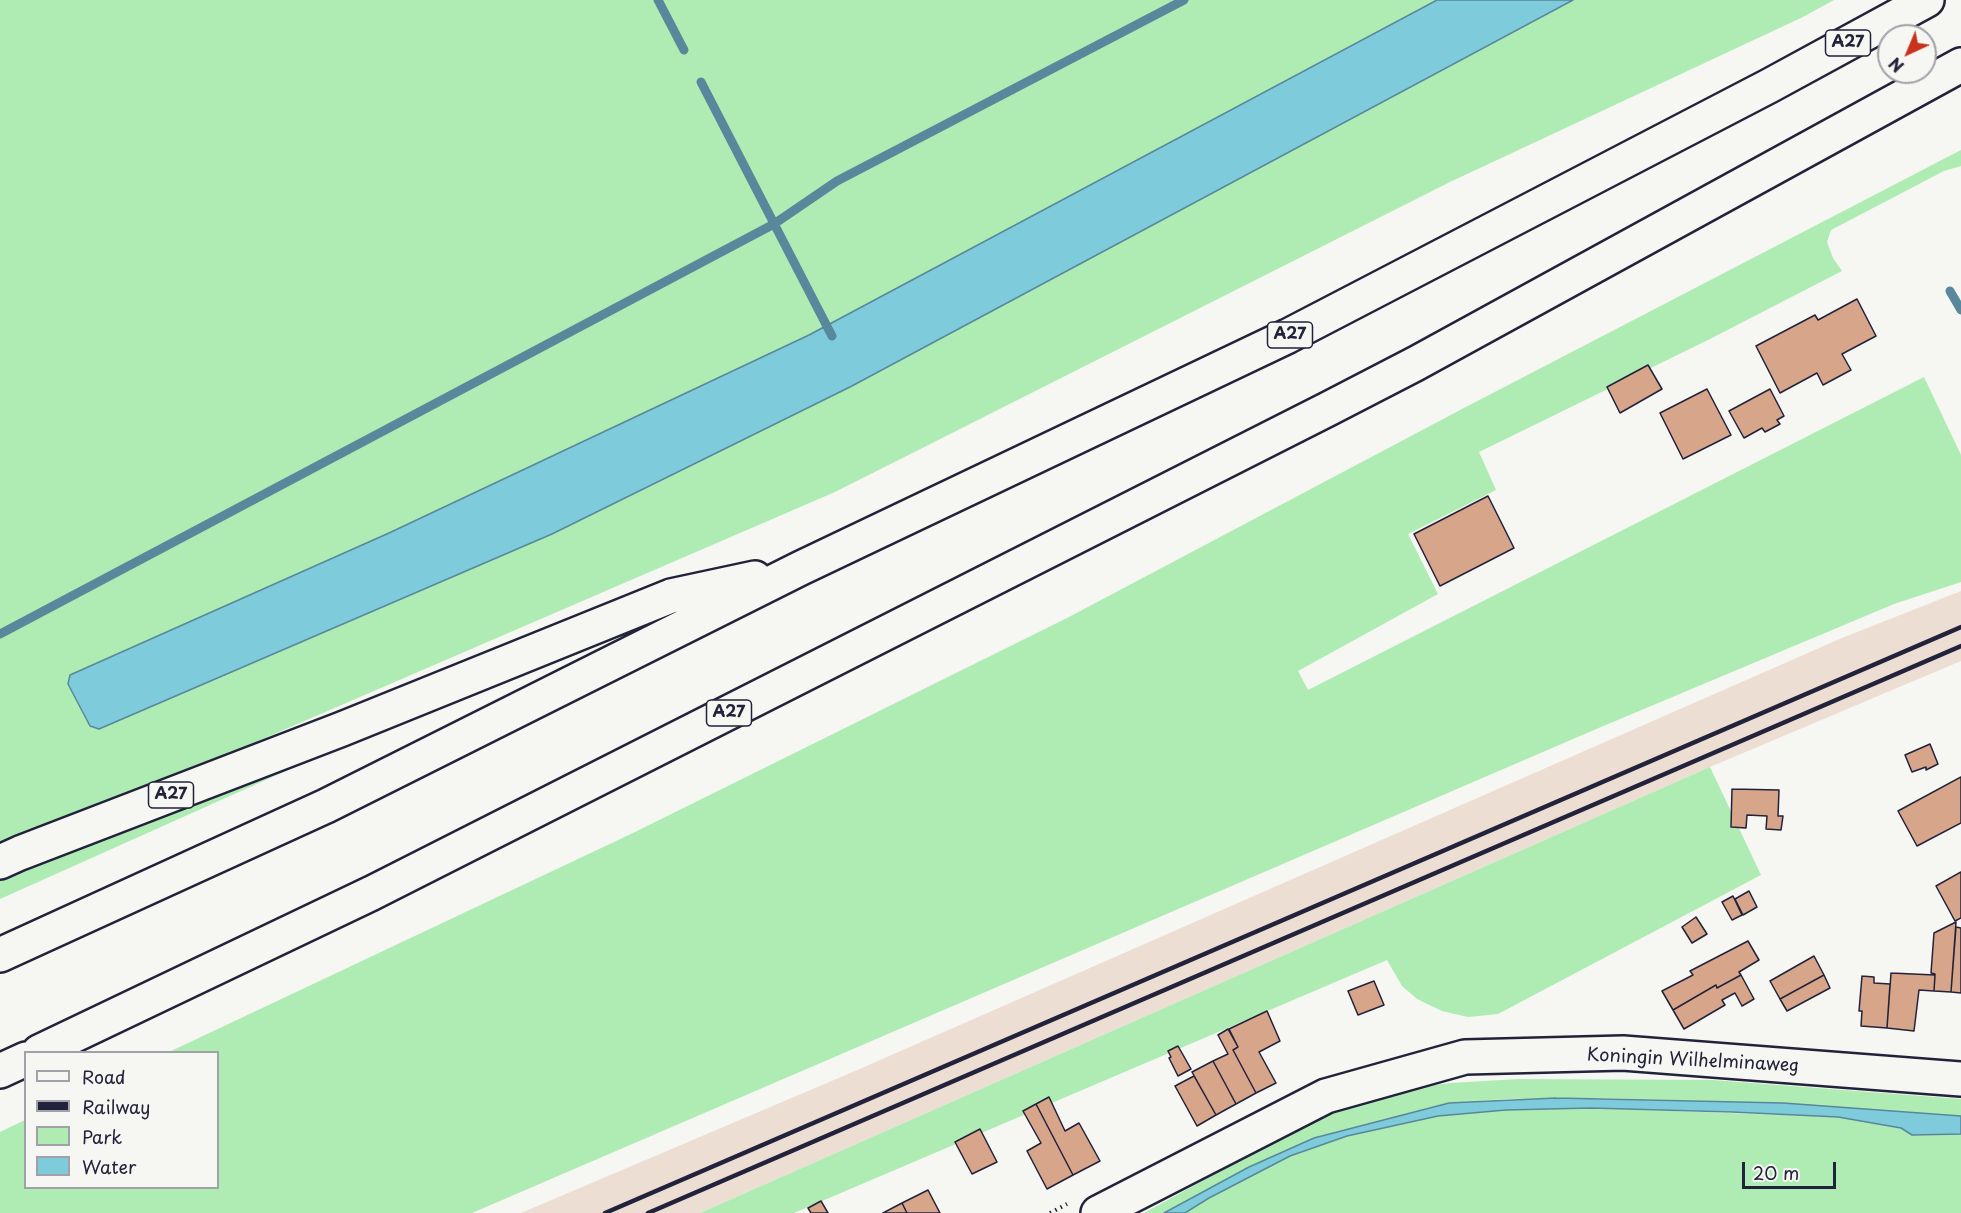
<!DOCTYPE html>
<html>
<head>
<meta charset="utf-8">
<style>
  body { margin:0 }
  #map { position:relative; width:1961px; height:1213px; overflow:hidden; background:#f6f6f2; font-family:"Playpen Sans",sans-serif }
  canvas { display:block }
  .legend { position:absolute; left:24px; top:1051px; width:195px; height:138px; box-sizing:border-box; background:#f6f6f2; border:2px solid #a1a1a9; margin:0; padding:8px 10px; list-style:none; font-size:18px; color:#22223b }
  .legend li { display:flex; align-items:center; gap:12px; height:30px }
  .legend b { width:30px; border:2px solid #a1a1a9 }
  .north { position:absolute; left:1877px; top:24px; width:60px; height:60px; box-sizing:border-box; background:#f6f6f2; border:2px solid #a1a1a9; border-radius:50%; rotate:224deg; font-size:16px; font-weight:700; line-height:24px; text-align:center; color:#22223b }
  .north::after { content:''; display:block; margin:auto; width:21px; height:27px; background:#c8321e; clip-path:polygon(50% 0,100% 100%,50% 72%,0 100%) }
  .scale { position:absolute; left:1742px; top:1162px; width:94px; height:27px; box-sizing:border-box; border:3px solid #22223b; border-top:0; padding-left:8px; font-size:18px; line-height:21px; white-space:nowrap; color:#22223b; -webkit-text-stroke:4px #f6f6f2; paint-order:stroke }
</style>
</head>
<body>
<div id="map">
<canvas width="1961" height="1213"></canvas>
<ul class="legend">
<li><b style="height:8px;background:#f6f6f2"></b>Road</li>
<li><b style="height:8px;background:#22223b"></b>Railway</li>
<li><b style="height:16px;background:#afecb3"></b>Park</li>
<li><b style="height:16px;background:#7dcbdb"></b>Water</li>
</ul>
<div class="north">N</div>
<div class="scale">20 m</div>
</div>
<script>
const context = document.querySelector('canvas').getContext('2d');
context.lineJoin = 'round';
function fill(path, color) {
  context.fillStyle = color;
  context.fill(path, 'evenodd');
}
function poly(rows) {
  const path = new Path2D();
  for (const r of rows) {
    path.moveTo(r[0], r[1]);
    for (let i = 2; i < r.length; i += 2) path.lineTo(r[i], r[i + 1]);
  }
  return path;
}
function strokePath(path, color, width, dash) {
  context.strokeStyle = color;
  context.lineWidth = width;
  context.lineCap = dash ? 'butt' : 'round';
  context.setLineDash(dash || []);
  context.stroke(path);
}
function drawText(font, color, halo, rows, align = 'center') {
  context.font = font + ' "Playpen Sans",sans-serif';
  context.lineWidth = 5;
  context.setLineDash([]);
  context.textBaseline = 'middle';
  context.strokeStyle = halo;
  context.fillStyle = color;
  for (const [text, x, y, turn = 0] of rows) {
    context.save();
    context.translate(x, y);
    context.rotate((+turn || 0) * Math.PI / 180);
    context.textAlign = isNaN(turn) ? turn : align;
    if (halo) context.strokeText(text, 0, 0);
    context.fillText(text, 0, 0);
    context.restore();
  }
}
const built = poly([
  [1961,591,1961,661,1710,767,700,1213,521,1213,855,1071,1842,638]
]);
const green = poly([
  [0,0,1437,0,809,335,389,533,70,675,68,684,90,726,99,729,552,534,850,387,1573,0,1834,0,1803,17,1450,182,835,492,214,760,0,850],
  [1961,150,1961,166,1944,171,1831,230,1827,242,1833,258,1842,271,1708,340,1479,452,1496,490,1408,534,1438,594,1298,671,1308,690,1924,377,1961,455,1961,582,1894,604,1601,727,472,1213,0,1213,0,1132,25,1120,26,1188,218,1188,218,1052,169,1052,633,833,1067,618,1462,409],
  [346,744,9,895,0,899,0,874],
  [1710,767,1761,875,1498,1014,1468,1017,1442,1011,1417,999,1402,986,1387,960,794,1213,700,1213],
  [1518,1079,1713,1080,1961,1099,1961,1116,1783,1103,1594,1098,1507,1099,1449,1103,1314,1138,1249,1167,1164,1213,1144,1213,1310,1122,1353,1102,1392,1090,1451,1083],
  [1591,1108,1838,1117,1901,1128,1912,1135,1961,1134,1961,1213,1185,1213,1209,1198,1290,1156,1347,1136,1438,1116,1506,1110]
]);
const water = poly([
  [1437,0,1573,0,850,387,552,534,99,729,90,726,68,684,70,675,389,533,809,335,1437,0],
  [1556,1098,1783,1103,1961,1116,1961,1134,1912,1135,1901,1128,1838,1117,1732,1112,1591,1108,1506,1110,1438,1116,1347,1136,1290,1156,1209,1198,1185,1213,1164,1213,1249,1167,1314,1138,1449,1103,1556,1098]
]);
const stream = poly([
  [658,0,684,50],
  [701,82,832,336],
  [1950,291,1961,310],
  [0,634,774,224,837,181,1184,0]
]);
const building = poly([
  [1857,299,1876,336,1842,354,1851,370,1823,385,1817,373,1780,393,1756,346,1815,315,1818,320,1857,299],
  [1648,365,1662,389,1620,413,1607,387,1648,365],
  [1707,389,1731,435,1683,459,1660,413,1707,389],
  [1770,389,1784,416,1777,420,1780,424,1765,432,1762,428,1744,438,1729,411,1770,389],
  [1488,496,1514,548,1440,586,1414,534,1488,496],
  [1930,744,1938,764,1926,770,1926,767,1912,772,1905,755,1930,744],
  [1961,777,1961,823,1917,846,1898,811,1961,777],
  [1732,789,1779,790,1778,816,1783,816,1781,830,1766,829,1767,816,1747,815,1746,828,1731,827,1732,789],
  [1961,872,1961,918,1955,921,1936,886,1961,872],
  [1749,891,1757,907,1743,915,1735,899,1749,891],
  [1733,896,1742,915,1732,920,1722,902,1733,896],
  [1696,917,1707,934,1692,943,1682,927,1696,917],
  [1956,922,1951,992,1934,991,1935,974,1931,973,1934,933,1956,922],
  [1956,927,1961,928,1961,993,1951,992,1956,927],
  [1748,941,1759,960,1739,972,1741,975,1717,988,1716,985,1673,1010,1662,991,1693,975,1690,971,1748,941],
  [1814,956,1824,975,1780,999,1770,981,1814,956],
  [1891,973,1935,975,1934,991,1919,990,1914,1031,1887,1028,1891,973],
  [1741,975,1754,999,1742,1006,1735,993,1722,1000,1725,1005,1684,1029,1673,1010,1716,985,1717,988,1741,975],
  [1824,975,1830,988,1787,1011,1780,999,1824,975],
  [1862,976,1874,977,1874,983,1890,984,1887,1028,1861,1026,1862,1011,1859,1011,1862,976],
  [1374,981,1384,1005,1358,1015,1348,991,1374,981],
  [1267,1011,1280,1041,1259,1052,1276,1083,1256,1093,1233,1050,1238,1047,1229,1029,1267,1011],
  [1228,1029,1238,1047,1233,1050,1256,1093,1236,1104,1213,1061,1228,1054,1218,1035,1228,1029],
  [1178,1046,1191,1069,1178,1076,1169,1058,1171,1057,1168,1051,1178,1046],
  [1213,1061,1236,1104,1216,1115,1192,1072,1213,1061],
  [1194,1076,1216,1115,1197,1126,1175,1086,1194,1076],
  [1049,1097,1065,1131,1079,1123,1100,1161,1073,1175,1036,1104,1049,1097],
  [1036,1104,1073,1175,1047,1189,1027,1151,1041,1143,1023,1111,1036,1104],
  [980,1129,997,1162,972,1174,955,1142,980,1129],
  [928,1190,940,1213,907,1213,902,1203,928,1190],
  [821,1201,828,1213,811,1213,808,1208,821,1201],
  [902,1203,907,1213,883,1213,902,1203]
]);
const path = poly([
  [1050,1213,1067,1204]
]);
const secondary = poly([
  [1098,1213,1326,1096,1465,1057,1623,1053,1961,1079]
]);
const highway = poly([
  [0,862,20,853,342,729,671,596,755,578],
  [0,955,326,806,801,568,1288,336,1769,86,1927,0],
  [39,1052,372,893,1328,409,1415,364,1961,65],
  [0,1071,26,1059]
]);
const rail = poly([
  [605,1213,1961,627],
  [648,1213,1961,646]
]);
const shields = [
  [1848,43,45],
  [1290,335,45],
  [729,713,45],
  [171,795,45]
];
const shieldNames = [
  ["A27",1848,43],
  ["A27",1290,335],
  ["A27",729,713],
  ["A27",171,795]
];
const streetNames = [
  ["Koningin Wilhelminaweg",1693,1061,3]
];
fill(built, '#edded3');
fill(green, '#afecb3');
fill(water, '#7dcbdb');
strokePath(water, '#59879b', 1.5);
strokePath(stream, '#59879b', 9);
fill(building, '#d7a58a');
strokePath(building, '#22223b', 1.5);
strokePath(secondary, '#22223b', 38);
strokePath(highway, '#22223b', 38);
strokePath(path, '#22223b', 4, [1.5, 4.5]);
strokePath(secondary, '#f6f6f2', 33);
strokePath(highway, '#f6f6f2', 33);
strokePath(rail, '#22223b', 4.5);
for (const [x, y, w] of shields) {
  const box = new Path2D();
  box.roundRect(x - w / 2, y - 13, w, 26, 4.5);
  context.fillStyle = '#f6f6f2';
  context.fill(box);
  strokePath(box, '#22223b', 1.5);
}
drawText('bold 16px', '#22223b', null, shieldNames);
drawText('18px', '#22223b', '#f6f6f2', streetNames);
</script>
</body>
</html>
